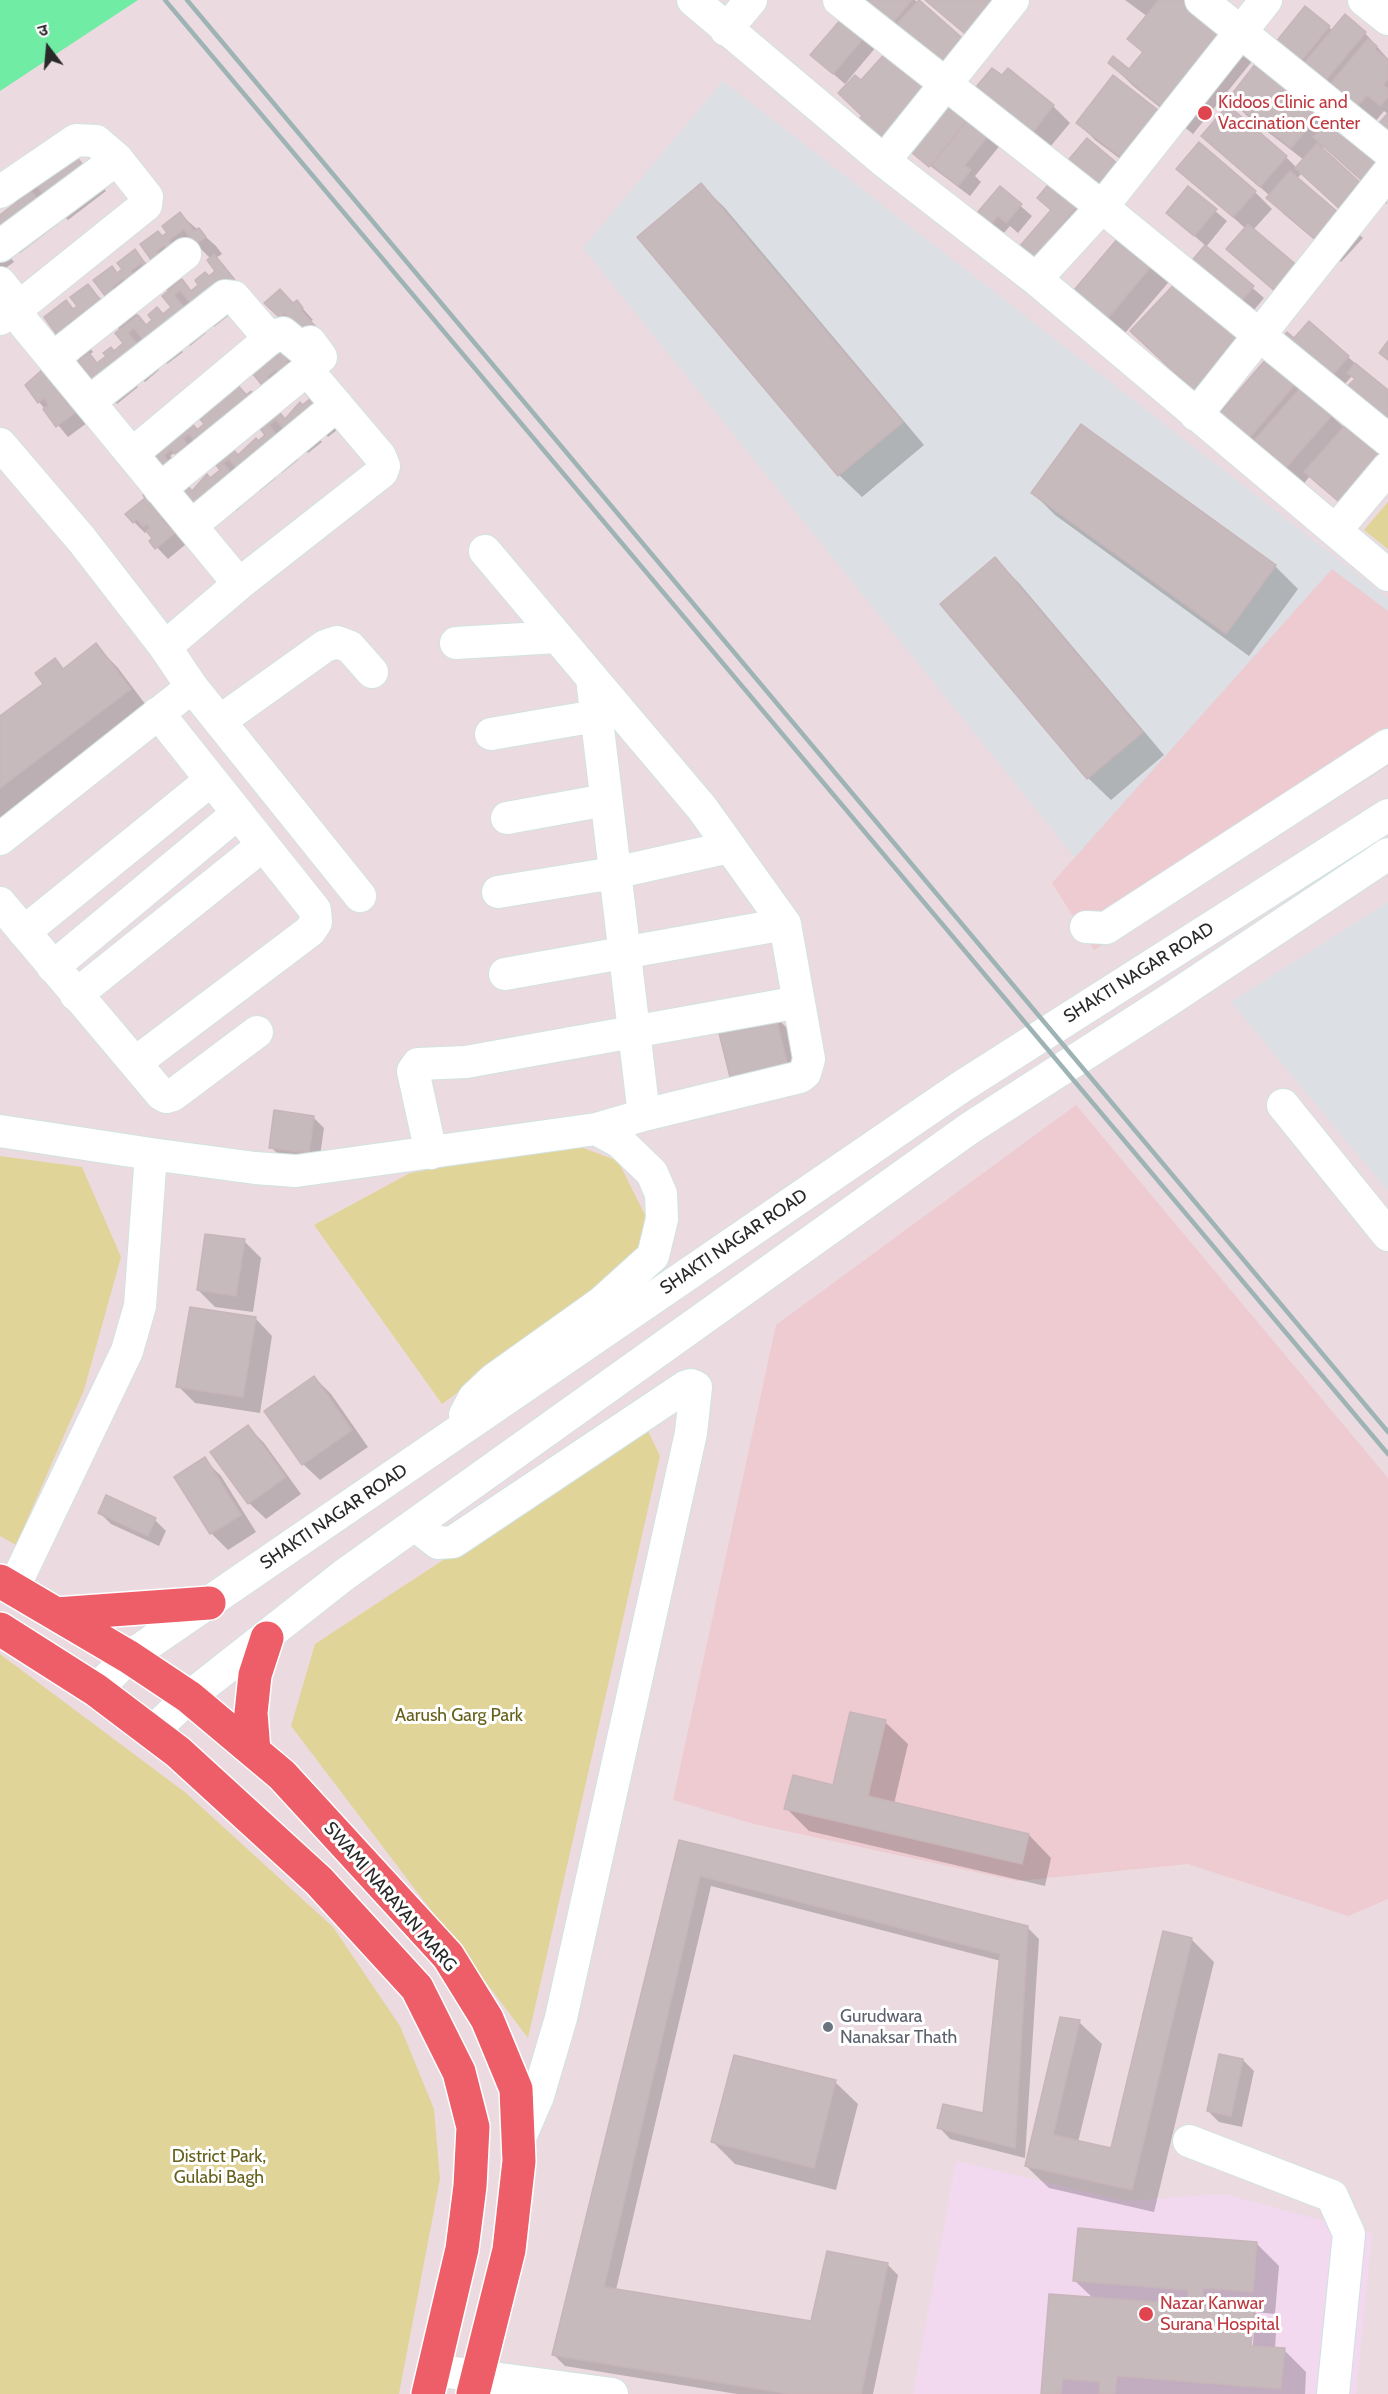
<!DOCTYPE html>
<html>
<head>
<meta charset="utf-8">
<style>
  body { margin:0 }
  #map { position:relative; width:1388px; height:2394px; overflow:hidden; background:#ebdbe0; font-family:Cabin,"Noto Sans Devanagari",sans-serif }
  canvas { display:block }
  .north { position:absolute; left:18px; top:18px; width:60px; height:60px; -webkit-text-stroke:4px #fff; paint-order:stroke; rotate:344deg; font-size:16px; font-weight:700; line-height:24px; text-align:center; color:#292929 }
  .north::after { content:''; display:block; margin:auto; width:21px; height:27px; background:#292929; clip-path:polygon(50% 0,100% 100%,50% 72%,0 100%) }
</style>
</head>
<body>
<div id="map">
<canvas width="1388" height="2394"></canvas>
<div class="north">उ</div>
</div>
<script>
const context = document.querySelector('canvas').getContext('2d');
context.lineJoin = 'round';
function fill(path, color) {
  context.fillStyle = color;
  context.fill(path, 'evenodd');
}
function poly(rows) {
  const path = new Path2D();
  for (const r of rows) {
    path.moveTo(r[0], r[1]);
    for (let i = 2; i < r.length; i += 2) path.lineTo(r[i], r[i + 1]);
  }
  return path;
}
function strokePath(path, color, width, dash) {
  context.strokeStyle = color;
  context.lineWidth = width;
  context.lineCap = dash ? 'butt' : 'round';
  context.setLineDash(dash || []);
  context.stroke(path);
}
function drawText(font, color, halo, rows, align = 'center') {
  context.font = font + ' Cabin,sans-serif';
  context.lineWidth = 6;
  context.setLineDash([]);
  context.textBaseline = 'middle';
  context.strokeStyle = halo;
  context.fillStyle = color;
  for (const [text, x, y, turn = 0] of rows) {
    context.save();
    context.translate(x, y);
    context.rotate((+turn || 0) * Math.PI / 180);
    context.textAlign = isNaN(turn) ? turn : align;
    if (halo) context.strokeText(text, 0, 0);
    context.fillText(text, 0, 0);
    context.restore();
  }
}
const industrial = poly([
  [723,81,1388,598,1388,727,1110,901,583,248],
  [1388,902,1388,1191,1231,1002]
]);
const education = poly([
  [1332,569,1388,611,1388,766,1094,950,1052,883],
  [1076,1105,1388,1478,1388,1899,1348,1916,1188,1864,1017,1881,754,1824,673,1800,776,1325]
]);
const medical = poly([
  [956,2161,1125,2201,1224,2194,1372,2234,1356,2394,913,2394]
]);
const green = poly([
  [1388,502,1388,549,1364,530],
  [573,1144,618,1161,645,1215,637,1260,442,1404,314,1225,410,1173],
  [0,1156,82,1167,121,1257,84,1390,16,1545,0,1536],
  [646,1427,660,1456,528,2038,291,1726,315,1644],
  [0,1654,186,1793,333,1927,400,2026,434,2109,440,2179,399,2394,0,2394]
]);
const water = poly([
  [0,0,138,0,0,91]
]);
const shadow = poly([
  [849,0,915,0,918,3,921,1,967,44,959,87],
  [927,0,986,52,942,15],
  [1125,0,1181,0,1258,54,1193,134,1132,85,1110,63,1130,71,1144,54,1129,39,1148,17],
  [849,12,881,41,845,84,823,65],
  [1345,16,1365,33,1388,59,1388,114,1384,111,1369,129,1284,58,1329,27,1333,31],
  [889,51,1002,143,975,176,981,182,970,196,864,116,861,82],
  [978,87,1053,106,1070,123,1050,147,995,104],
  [1230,99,1319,114,1328,123,1388,162,1387,204,1324,145,1297,179,1363,238,1341,262,1285,215,1268,198,1270,196,1203,136,1286,157,1297,168,1304,160,1247,116],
  [1157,111,1174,128,1139,173,1095,140,1078,123],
  [69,149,106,191,68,220,52,204,46,208,58,224,20,253,4,237,0,217,24,198],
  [1178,168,1255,192,1272,209,1253,230,1288,303,1228,249,1246,229],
  [1053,181,1091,214,1045,268,1032,258,1052,211],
  [701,185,724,207,924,445,862,497,839,475],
  [1000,188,1032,216,1018,233,1010,226,1001,236,988,225],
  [1188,188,1227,221,1206,247,1264,298,1244,322,1185,271,1206,246,1168,213],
  [180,214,216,246,222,254,216,258,251,298,224,310,228,316,214,327,198,310,190,312,206,333,190,346,183,339,177,344,183,352,167,364,149,346,143,350,159,370,145,382,136,373,130,377,138,387,117,404,100,387,46,317,79,307,88,286,103,301,108,297,95,281,118,274,124,270,134,251,149,266,154,261,142,244,169,233],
  [199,247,211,259,217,271,192,292,173,268],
  [157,280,169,292,173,308,147,326,128,304],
  [111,322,120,330,125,343,98,364,89,355,93,352,85,341],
  [0,243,14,262,0,272],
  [1156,260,1173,277,1120,339,1088,313],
  [297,302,313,320,311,321,325,339,287,323,266,303,294,305],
  [1294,340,1348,357,1388,392,1349,389,1356,380,1352,376,1336,394],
  [301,354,264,386,271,361],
  [52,363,95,417,68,437,39,402],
  [232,380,248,395,286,420,346,423,328,437,324,433,319,437,322,442,308,453,292,437,284,443,298,460,282,473,278,468,272,473,276,478,260,491,245,476,239,481,252,497,236,511,231,506,227,510,230,515,212,530,144,449,185,417,199,430,206,425],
  [260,427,267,436,239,456,232,450],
  [179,449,181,451,172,458,170,456],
  [215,461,223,470,193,492,186,486],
  [1295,384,1345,428,1388,458,1388,493,1362,522,1310,476,1301,487,1235,434],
  [1081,426,1275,566,1298,589,1249,656,1055,515,1033,493],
  [147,498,168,511,157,511,173,527,196,536,168,559,151,541,155,538,148,530,145,533,134,522],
  [995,560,1018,582,1164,755,1111,800,1088,778,942,604],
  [96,645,118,668,152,713,0,827,0,718,45,684,54,660,64,670],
  [775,1016,792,1033,806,1091,751,1105,735,1089],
  [313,1117,324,1128,319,1163,282,1158,271,1147],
  [244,1241,261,1258,253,1312,215,1307,198,1290],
  [256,1319,272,1336,260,1413,195,1403,178,1386],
  [314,1377,331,1394,368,1447,320,1480,303,1464],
  [247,1426,264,1443,301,1494,266,1519,249,1503],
  [204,1459,221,1476,256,1532,228,1550,211,1533],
  [107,1497,155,1520,166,1531,159,1546,111,1524,100,1513],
  [885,1722,908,1744,894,1804,1029,1835,1051,1858,1045,1886,809,1831,786,1808,834,1786],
  [680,1842,1028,1928,1039,1939,1025,2158,950,2139,939,2127,984,2115,1001,1961,711,1886,616,2290,812,2323,887,2264,898,2275,873,2394,737,2394,565,2366,554,2355],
  [1191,1939,1214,1962,1154,2212,1049,2188,1026,2166,1079,2022,1102,2044,1078,2142,1112,2150],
  [1243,2060,1254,2071,1242,2127,1219,2122,1208,2111],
  [835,2082,858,2104,836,2190,735,2164,713,2142],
  [1257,2244,1279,2266,1275,2314,1255,2312,1276,2333,1275,2349,1284,2350,1306,2372,1305,2394,1042,2394,1093,2298,1075,2281],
  [1251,2329,1254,2329,1252,2354,1249,2353]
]);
const building = poly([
  [850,0,912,0,887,30,850,0],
  [919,0,968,43,941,72,893,28,919,0],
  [925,0,1000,0,969,37,925,0],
  [1159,0,1184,0,1207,19,1236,31,1169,113,1108,63,1113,56,1129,69,1143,52,1127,39,1159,0],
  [1305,6,1330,26,1296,67,1271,48,1305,6],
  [849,10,871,29,833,74,810,55,849,10],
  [1345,14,1366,32,1321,86,1300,68,1345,14],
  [1368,39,1377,46,1375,49,1388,60,1388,79,1383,85,1388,89,1388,97,1380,106,1367,95,1351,114,1324,91,1368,39],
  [889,49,933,90,884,143,858,120,862,116,838,93,855,75,861,80,889,49],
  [1256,63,1320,113,1291,148,1228,99,1256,63],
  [992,68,1002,75,1008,68,1054,105,1033,132,976,87,992,68],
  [1113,75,1158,110,1122,158,1076,123,1113,75],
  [948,95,972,114,929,167,905,147,948,95],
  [1228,105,1287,156,1260,187,1201,136,1228,105],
  [1336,112,1388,160,1370,188,1313,137,1336,112],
  [1388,113,1388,146,1372,131,1388,113],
  [972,115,992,131,965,165,971,170,958,186,932,165,972,115],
  [1087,138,1129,173,1100,196,1064,165,1087,138],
  [1199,142,1256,191,1233,217,1176,169,1199,142],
  [1317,143,1365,187,1343,212,1295,168,1317,143],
  [69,147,90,174,50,204,37,186,31,191,43,206,0,235,0,215,22,198,15,188,69,147],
  [1290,171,1347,220,1324,247,1266,198,1290,171],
  [1053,179,1081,202,1033,259,1019,247,1051,210,1037,198,1053,179],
  [701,183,903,422,838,476,637,237,701,183],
  [1000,186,1022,204,1006,223,998,216,990,226,976,214,1000,186],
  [1188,186,1217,209,1194,236,1166,213,1188,186],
  [180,212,194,231,199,228,206,237,195,245,184,229,169,240,172,245,167,249,164,245,157,251,168,265,152,277,141,263,131,271,138,280,129,287,123,279,112,287,122,299,101,314,95,305,86,311,90,317,80,324,76,319,69,323,78,335,64,345,44,317,66,300,73,309,77,306,70,297,88,284,101,301,106,297,93,280,112,266,117,273,122,269,117,263,135,249,146,265,152,261,140,244,158,231,162,236,167,233,162,226,180,212],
  [1248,224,1299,267,1277,293,1226,249,1248,224],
  [1124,231,1157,259,1103,324,1069,296,1124,231],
  [1205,245,1254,286,1232,312,1183,271,1205,245],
  [214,254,235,280,196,311,180,290,174,295,191,316,149,348,134,328,128,333,144,352,127,366,119,356,115,360,122,369,99,388,78,361,89,353,97,363,106,356,103,353,111,347,114,351,123,343,115,333,138,315,146,325,152,320,148,315,157,307,163,314,171,307,162,296,182,279,191,291,198,285,195,280,205,272,209,276,215,271,207,260,214,254],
  [1182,276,1247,336,1195,392,1130,331,1182,276],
  [280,289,293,303,297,300,303,308,301,310,316,327,298,342,284,323,289,319,285,313,280,318,264,303,280,289],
  [1309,321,1349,356,1325,384,1278,343,1287,332,1294,338,1309,321],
  [1388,341,1388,360,1379,353,1388,341],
  [305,349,286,362,291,368,282,376,276,370,267,377,276,388,264,397,258,389,262,385,248,368,266,353,271,359,275,356,270,350,305,349],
  [1267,358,1296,383,1246,442,1216,417,1267,358],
  [52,361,47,374,55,386,59,383,66,392,62,395,68,403,78,396,85,405,56,427,43,409,49,405,44,398,38,403,25,385,52,361],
  [1355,363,1388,390,1388,420,1338,395,1355,379,1347,373,1355,363],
  [232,378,246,395,251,391,258,400,198,446,189,434,183,438,187,444,175,454,171,450,164,455,172,466,162,475,142,449,185,414,197,430,204,424,192,409,232,378],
  [1302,386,1333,414,1283,471,1251,444,1302,386],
  [301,388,330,405,290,437,276,420,269,425,283,443,242,475,229,459,223,463,237,480,194,514,174,489,184,481,192,491,207,474,210,478,220,470,211,459,229,445,238,455,256,438,258,441,265,435,256,423,276,408,285,419,300,402,302,405,310,399,301,388],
  [1348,422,1388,456,1345,507,1304,472,1348,422],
  [1081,424,1276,565,1226,634,1031,493,1081,424],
  [151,488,151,495,147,499,165,517,162,519,170,528,177,522,186,524,155,549,149,541,152,538,146,531,150,528,147,524,143,527,137,519,133,523,125,514,145,498,143,495,151,488],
  [995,557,1143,732,1087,779,940,604,995,557],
  [96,643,131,689,0,788,0,716,43,684,35,673,55,658,63,669,96,643],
  [775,1014,790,1075,733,1089,718,1029,775,1014],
  [274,1110,314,1116,309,1153,269,1148,274,1110],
  [205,1234,245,1239,236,1296,197,1290,205,1234],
  [190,1307,256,1317,243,1397,176,1387,190,1307],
  [314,1376,352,1430,302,1465,264,1411,314,1376],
  [248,1425,286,1477,248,1504,210,1452,248,1425],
  [205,1457,241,1515,210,1534,174,1477,205,1457],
  [106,1495,156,1518,148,1536,98,1513,106,1495],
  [850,1712,886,1720,868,1796,1029,1834,1022,1864,784,1809,793,1775,833,1785,850,1712],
  [679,1840,1028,1926,1015,2148,937,2128,943,2104,983,2113,1000,1954,700,1876,604,2287,811,2321,827,2251,888,2263,861,2394,789,2394,552,2355,679,1840],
  [1163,1931,1192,1938,1132,2190,1025,2166,1060,2017,1080,2020,1053,2135,1111,2148,1163,1931],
  [1219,2054,1243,2059,1231,2116,1207,2111,1219,2054],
  [734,2055,836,2080,814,2168,711,2142,734,2055],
  [1078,2228,1257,2242,1253,2292,1203,2288,1201,2305,1254,2309,1251,2346,1285,2348,1281,2389,1117,2376,1115,2394,1099,2394,1100,2382,1063,2379,1061,2394,1041,2394,1049,2294,1187,2304,1188,2290,1073,2281,1078,2228]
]);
const minor = poly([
  [693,0,884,161,1036,279,1388,575],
  [839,0,1102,207,1388,440],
  [1201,0,1388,151],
  [1364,0,1388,19],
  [726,30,751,0],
  [884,161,1013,0],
  [0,192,76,140,96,141,117,159],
  [0,246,117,159,147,197,146,205,19,307,0,319],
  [1036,279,1102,207,1266,0],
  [0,283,19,307],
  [14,311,239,584,165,647],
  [53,358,185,254],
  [89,402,225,296,234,297,270,339],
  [1196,415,1388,173],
  [0,444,82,540,165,647,192,687],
  [132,454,273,336,283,333,301,348,310,342,321,357,304,372],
  [160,489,304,372,313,377,380,456,384,466,382,472,239,584],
  [191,526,337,405],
  [1336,530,1388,468],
  [485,551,592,678],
  [456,643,557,637],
  [220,721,325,646,337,642,350,647,372,672],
  [491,734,596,716],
  [507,818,606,800],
  [0,839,192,687,360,896],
  [498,892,614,873,730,847],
  [0,903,135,1063,310,931,316,922,315,910,158,713],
  [1086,927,1106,928,1388,745],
  [24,932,211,780],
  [53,967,238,813],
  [505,974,785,924],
  [76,995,263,845],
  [135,1063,161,1094,166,1097,173,1095,257,1032],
  [1283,1105,1388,1235],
  [596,1129,644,1115,592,678,702,808,785,924,809,1059,805,1073,800,1077,644,1115],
  [0,1131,151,1154,140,1306,127,1351,13,1589],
  [431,1153,413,1071,418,1064,466,1062,799,1002],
  [151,1154,255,1168,296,1171,596,1129,620,1142,652,1173,661,1194,662,1219,653,1256,601,1303,493,1380,474,1398,465,1415],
  [415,1525,438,1543,453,1542,685,1387,691,1385,696,1387,691,1433,561,2018,538,2096,518,2142],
  [96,1690,129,1657,961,1087,1388,815],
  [151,1733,189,1697,344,1575,970,1128,1169,1000,1388,854],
  [1189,2141,1332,2196,1349,2234,1333,2394],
  [433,2370,612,2394]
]);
const major = poly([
  [0,1581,129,1657,189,1697,282,1775,448,1956,487,2019,516,2089,519,2161,509,2250,473,2394],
  [56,1614,209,1603],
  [0,1629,96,1690,178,1752,319,1881,417,1988,459,2072,473,2127,470,2186,462,2249,428,2394],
  [254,1751,251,1713,255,1675,267,1638]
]);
const rail = poly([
  [165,0,1388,1454],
  [187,0,1388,1432]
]);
const markers = [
  [1205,113,8,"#e0444e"],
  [828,2027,6,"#6b7280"],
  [1146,2314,8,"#e0444e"]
];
const healthNames = [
  ["Kidoos Clinic and",1218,103],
  ["Vaccination Center",1218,124],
  ["Nazar Kanwar",1160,2304],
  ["Surana Hospital",1160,2325]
];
const streetNames = [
  ["SHAKTI NAGAR ROAD",1139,973,-32],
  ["SHAKTI NAGAR ROAD",734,1242,-34],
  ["SHAKTI NAGAR ROAD",334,1517,-34],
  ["SWAMI NARAYAN MARG",390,1897,49]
];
const parkNames = [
  ["Aarush Garg Park",459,1716],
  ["District Park,",219,2157],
  ["Gulabi Bagh",219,2178]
];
const worshipNames = [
  ["Gurudwara",840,2017],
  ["Nanaksar Thath",840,2038]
];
fill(industrial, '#dce0e4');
fill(education, '#edcbd1');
fill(medical, '#f2d9ef');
fill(green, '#e1d499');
fill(water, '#70eca4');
fill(shadow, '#0003');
fill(building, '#c7babd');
strokePath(building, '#c7b5b9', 1.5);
strokePath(minor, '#d1e2e2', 34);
strokePath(major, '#fff', 36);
strokePath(minor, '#fff', 32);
strokePath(major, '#ed5e69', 33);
strokePath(rail, '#9eb3b3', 4.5);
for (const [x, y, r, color] of markers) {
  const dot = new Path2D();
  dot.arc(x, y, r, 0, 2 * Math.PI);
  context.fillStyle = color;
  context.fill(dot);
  strokePath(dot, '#fff', 2);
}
drawText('18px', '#be3a42', '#fff', healthNames, 'left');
drawText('18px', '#292929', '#fff', streetNames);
drawText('18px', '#65611b', '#fff', parkNames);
drawText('18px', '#5b616d', '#fff', worshipNames, 'left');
</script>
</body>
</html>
